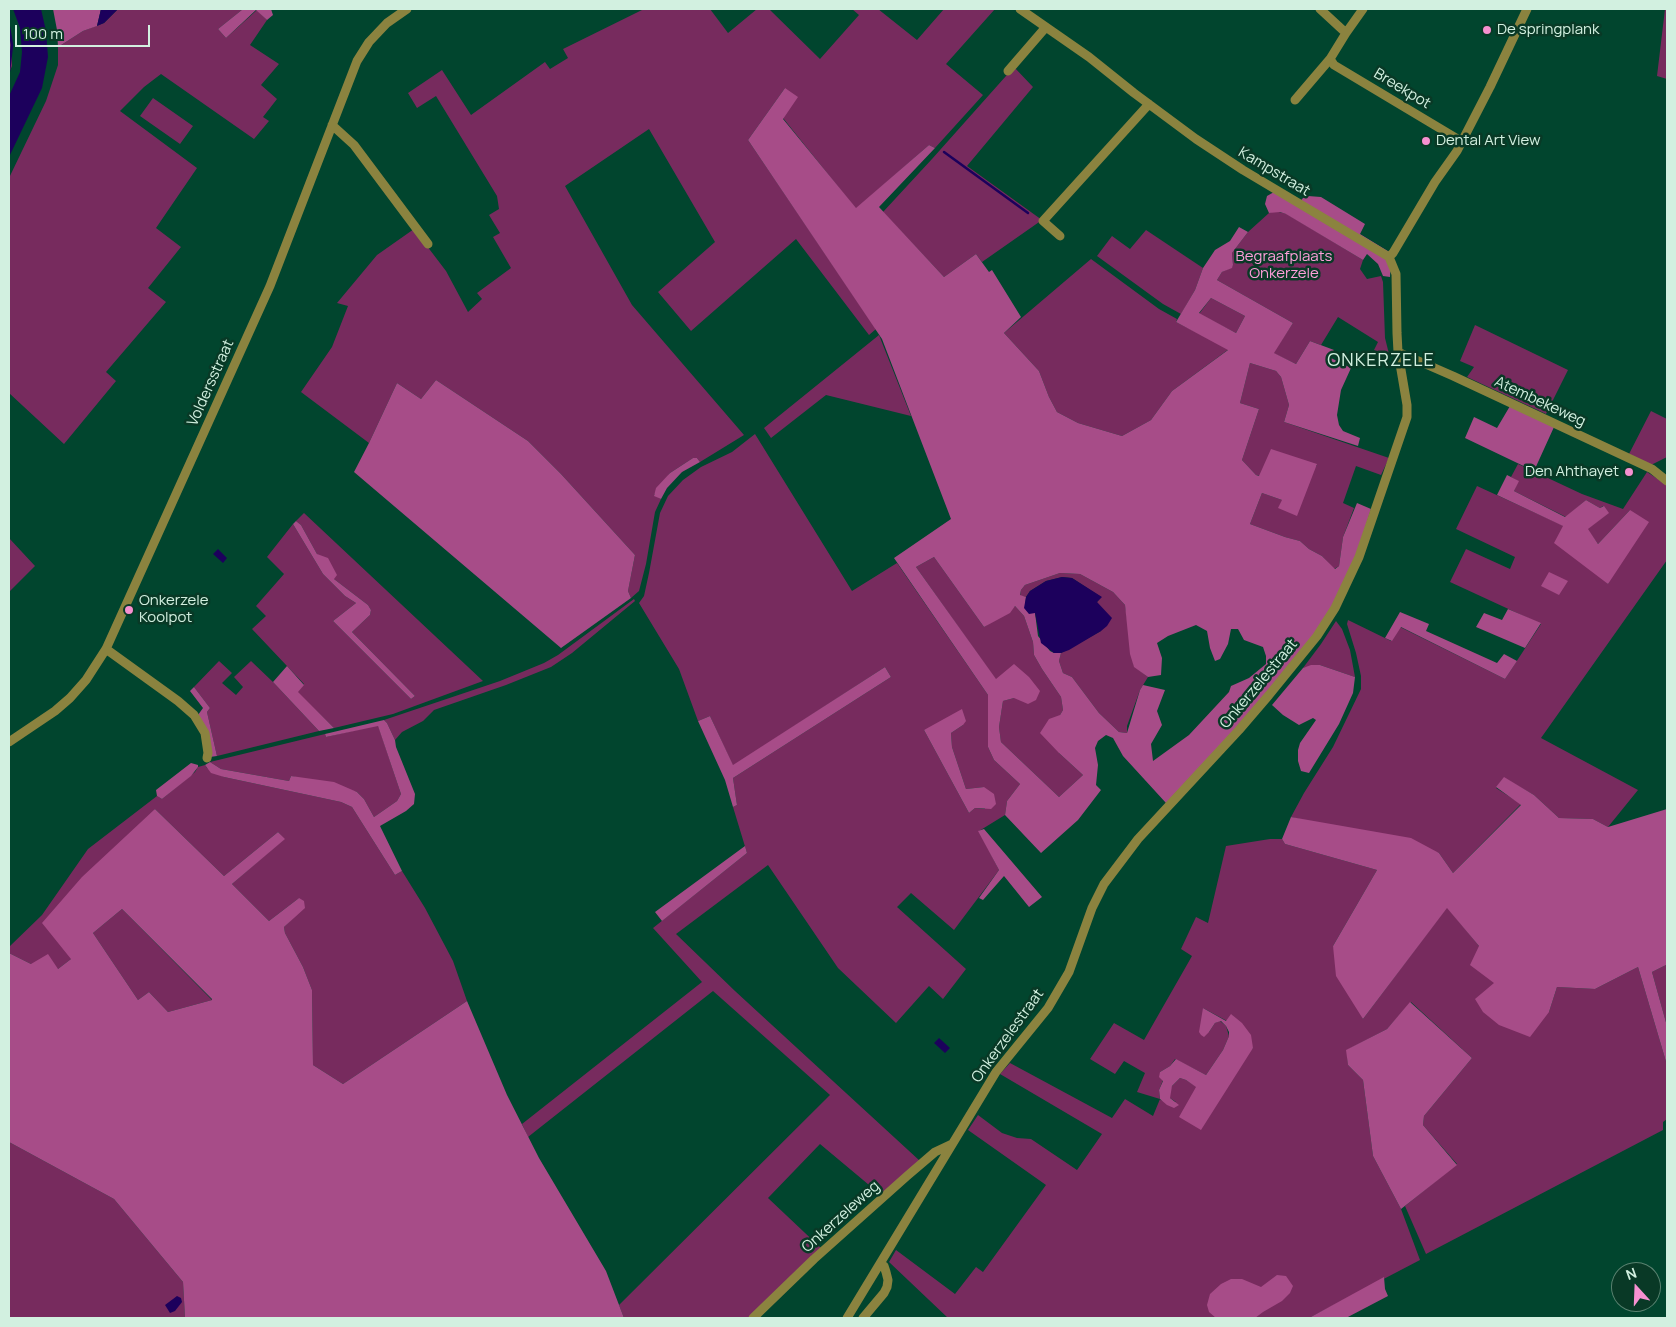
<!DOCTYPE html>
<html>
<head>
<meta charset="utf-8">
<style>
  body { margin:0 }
  #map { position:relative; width:1676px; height:1327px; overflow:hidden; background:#01452e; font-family:Manrope,sans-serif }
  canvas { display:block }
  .frame { position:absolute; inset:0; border:10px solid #d2f0e0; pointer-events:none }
  .north { position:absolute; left:1611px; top:1262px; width:50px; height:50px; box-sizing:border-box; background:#093926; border:1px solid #598270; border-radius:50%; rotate:340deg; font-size:14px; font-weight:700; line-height:20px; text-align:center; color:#d2f0e0 }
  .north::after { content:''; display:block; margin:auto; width:18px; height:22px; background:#f690d0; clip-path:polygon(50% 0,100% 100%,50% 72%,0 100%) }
  .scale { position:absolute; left:15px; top:25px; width:135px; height:22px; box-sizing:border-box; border:2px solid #d2f0e0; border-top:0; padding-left:6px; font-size:15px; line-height:18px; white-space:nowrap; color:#d2f0e0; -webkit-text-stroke:4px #093926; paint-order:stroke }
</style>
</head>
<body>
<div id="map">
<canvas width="1676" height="1327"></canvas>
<div class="frame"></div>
<div class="north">N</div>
<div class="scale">100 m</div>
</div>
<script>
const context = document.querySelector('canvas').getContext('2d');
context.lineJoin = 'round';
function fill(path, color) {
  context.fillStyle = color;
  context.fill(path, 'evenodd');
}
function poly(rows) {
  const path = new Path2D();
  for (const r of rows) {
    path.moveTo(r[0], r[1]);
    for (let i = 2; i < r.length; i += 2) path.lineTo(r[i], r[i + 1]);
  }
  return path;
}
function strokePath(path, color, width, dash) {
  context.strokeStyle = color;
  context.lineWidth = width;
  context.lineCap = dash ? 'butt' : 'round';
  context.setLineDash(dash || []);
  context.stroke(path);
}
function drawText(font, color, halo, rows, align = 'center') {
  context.font = font + ' Manrope,sans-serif';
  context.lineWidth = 5;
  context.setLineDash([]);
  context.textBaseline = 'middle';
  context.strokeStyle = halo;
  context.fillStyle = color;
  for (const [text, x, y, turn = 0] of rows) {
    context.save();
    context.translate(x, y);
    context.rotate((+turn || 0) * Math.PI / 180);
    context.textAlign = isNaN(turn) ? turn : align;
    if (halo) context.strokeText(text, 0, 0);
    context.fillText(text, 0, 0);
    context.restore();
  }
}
const green = poly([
  [118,9,243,9,218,29,226,38,257,10,267,20,250,45,279,64,261,85,277,99,263,117,269,121,254,139,161,74,144,87,120,111,197,168,156,228,181,247,148,288,166,302,106,372,116,381,64,444,9,393,9,178,46,101,58,65,58,47,83,31,104,23],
  [644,9,710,9,728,33,757,9,769,9,820,59,859,15,852,9,878,9,917,40,944,9,995,9,946,64,983,95,935,148,929,145,856,209,783,118,785,88,748,140,876,329,869,335,796,239,691,331,658,292,715,242,649,129,565,186,632,305,744,435,700,462,697,458,693,458,670,473,654,495,661,499,655,512,646,564,639,591,631,598,628,591,635,555,561,474,528,441,436,380,421,399,397,383,369,443,301,392,332,347,348,306,337,303,377,255,414,229,446,271,468,312,482,299,477,293,511,268,493,237,500,233,489,215,499,209,497,196,436,96,417,108,408,93,442,70,471,115,545,62,550,69,568,58,563,49],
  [1665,9,1667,9,1667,79,1657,76],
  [9,26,11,33,12,66,9,73],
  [1014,67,1033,87,967,166,1042,220,982,262,976,254,944,277,883,212,932,159],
  [153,98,193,126,180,144,140,116],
  [1275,211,1287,214,1363,260,1360,269,1367,279,1381,276,1383,282,1385,338,1390,358,1388,360,1374,350,1378,342,1338,317,1321,345,1310,341,1296,364,1273,353,1293,323,1217,280,1222,272,1232,267,1233,265,1232,253,1248,232,1269,213],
  [1146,230,1203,268,1195,290,1181,314,1163,304,1097,256,1112,236,1130,249],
  [1091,259,1159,309,1177,319,1176,322,1229,349,1172,391,1151,420,1122,436,1078,423,1057,412,1049,397,1039,371,1004,333],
  [1211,298,1245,316,1236,333,1199,314],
  [1475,325,1568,370,1546,414,1467,377,1474,367,1460,361],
  [879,335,911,416,826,395,771,438,764,428],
  [1250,363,1276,371,1281,377,1289,405,1284,422,1389,458,1381,475,1356,466,1343,503,1354,508,1343,537,1339,566,1334,569,1322,556,1309,549,1300,541,1285,537,1250,524,1262,493,1282,500,1317,465,1260,476,1256,475,1242,460,1259,409,1240,403],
  [1651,411,1667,419,1667,457,1651,465,1629,454],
  [755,434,852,591,897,563,988,695,988,747,994,760,1020,784,1007,801,1005,815,979,831,999,870,954,930,911,893,897,907,966,969,943,999,929,986,896,1023,838,968,768,865,676,934,735,991,920,1161,881,1195,820,1144,768,1198,822,1249,748,1318,624,1318,619,1305,830,1095,713,991,528,1137,522,1124,702,982,653,928,747,853,733,807,737,805,733,778,891,677,885,667,733,766,710,716,698,721,679,669,639,603,644,596,649,573,660,513,668,496,683,480,701,467,732,452],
  [963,725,951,733,952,747,966,789,984,787,985,809,975,808,969,813,924,730],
  [1518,464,1582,494,1623,509,1647,472,1667,485,1667,560,1541,738,1638,790,1608,827,1593,819,1559,818,1534,795,1504,778,1496,788,1521,804,1453,873,1439,853,1291,817,1304,793,1333,747,1361,689,1361,676,1356,653,1347,624,1348,620,1391,641,1400,627,1505,679,1541,624,1450,582,1466,549,1510,569,1515,557,1456,529,1477,486,1564,526,1608,584,1630,510,1598,544,1587,529,1608,513,1603,506,1600,508,1586,500,1566,517,1514,491,1518,481,1511,477],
  [304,513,483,681,393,714,334,728,297,692,304,684,252,629,266,616,256,606,284,574,267,557,293,524,323,574,345,596,356,603,333,621,411,699,415,696,352,632,370,615,371,610,368,605,334,579,317,554,301,525,296,521],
  [9,538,35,566,9,592],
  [934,557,984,627,1015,606,1024,616,1033,642,1034,655,1042,669,1061,697,1063,710,1060,715,1059,753,1083,775,1059,797,1001,742,999,727,1003,701,1014,698,996,680,916,567],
  [1060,573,1080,574,1113,592,1125,605,1134,666,1148,677,1140,690,1127,726,1127,733,1119,732,1099,713,1072,677,1063,673,1059,661,1061,653,1101,631,1097,602,1101,597,1072,578,1062,577,1046,581,1030,591,1026,597,1020,596,1021,590,1025,585],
  [634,599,635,601,572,653,551,667,506,685,434,710,423,721,402,732,395,740,387,723,384,720,500,681,544,663,558,655],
  [1336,621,1342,629,1350,650,1355,677,1320,665,1303,668,1321,644],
  [219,661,232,673,222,683,236,695,243,687,234,677,251,661,273,682,319,731,217,756,207,712,210,708,194,687],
  [378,725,401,794,397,801,374,817,364,799,357,792,291,776,289,781,221,769,210,762,325,734,326,737],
  [205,765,207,768,224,777,341,802,352,807,395,875,402,871,425,908,453,961,467,1001,343,1084,313,1065,312,990,303,967,285,933,284,927,290,921,299,898,269,921,232,884,284,839,278,832,224,876,155,809,71,959,58,969,31,964,9,953,9,947,42,915,88,849,157,796,162,799,195,772,198,767],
  [1270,839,1282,839,1285,844,1377,870,1333,946,1363,1019,1447,907,1479,946,1549,1012,1557,987,1595,989,1638,967,1667,1065,1667,1119,1663,1122,1663,1130,1426,1254,1405,1206,1457,1164,1423,1125,1424,1116,1472,1058,1411,1002,1387,1029,1347,1050,1348,1065,1363,1080,1373,1156,1401,1209,1420,1260,1309,1318,948,1318,889,1262,896,1250,955,1294,976,1267,983,1272,1046,1185,968,1130,978,1115,1002,1133,1017,1138,1031,1139,1077,1170,1102,1134,1000,1074,1010,1063,1112,1118,1125,1099,1153,1116,1160,1099,1137,1092,1145,1073,1124,1061,1115,1074,1090,1059,1114,1023,1144,1040,1192,956,1181,949,1196,917,1208,923,1226,846],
  [1203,1008,1227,1021,1232,1015,1253,1048,1197,1087,1186,1080,1180,1078,1172,1086,1170,1090,1170,1098,1176,1102,1160,1100,1159,1090,1163,1080,1160,1072,1170,1066,1175,1059,1206,1075,1223,1050,1229,1036,1226,1026,1220,1021,1215,1023,1209,1032],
  [122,909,212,1000,168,1012,149,992,138,1000,93,933],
  [1666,965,1667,970,1667,1026,1652,972],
  [9,1142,114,1199,183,1282,185,1318,9,1318]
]);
const forest = poly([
  [53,9,101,9,97,26,83,31,58,47,57,30],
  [243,9,271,9,273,15,267,20,256,10,226,38,218,29],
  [785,88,798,97,783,119,856,208,929,145,935,148,879,207,944,277,976,254,989,272,992,270,1021,317,1004,333,1039,371,1049,397,1057,412,1078,423,1122,436,1151,420,1172,391,1228,350,1176,322,1195,290,1203,268,1215,250,1230,241,1239,227,1248,232,1232,253,1233,265,1232,268,1222,272,1217,280,1293,323,1274,353,1296,364,1310,341,1334,350,1329,357,1351,368,1341,390,1337,415,1339,425,1343,431,1360,438,1358,446,1284,422,1289,405,1281,377,1276,371,1250,363,1240,403,1259,409,1242,460,1256,475,1259,476,1271,449,1317,464,1297,516,1278,508,1282,500,1262,493,1250,524,1285,537,1300,541,1309,549,1322,556,1335,569,1339,566,1343,537,1357,503,1371,509,1355,560,1324,625,1245,719,1166,803,1123,756,1113,738,1106,735,1098,741,1095,748,1098,765,1096,785,1101,790,1078,820,1041,853,1005,815,1007,801,1020,784,994,760,988,747,988,695,894,558,951,519,882,339,748,140],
  [1211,298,1245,316,1236,333,1199,313],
  [934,557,984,627,1010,613,1015,606,1024,616,1033,642,1034,655,1042,669,1061,697,1063,710,1060,715,1049,719,1040,733,1059,753,1083,775,1059,797,1001,742,999,727,1003,701,1014,698,1028,704,1036,700,1040,691,1029,677,1014,664,996,679,916,567],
  [1060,573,1080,574,1113,592,1125,605,1130,654,1134,667,1148,677,1161,675,1162,658,1157,643,1168,636,1196,625,1207,631,1210,648,1215,661,1220,659,1228,644,1231,629,1238,629,1244,640,1263,647,1266,656,1266,664,1249,678,1231,686,1229,692,1189,735,1153,761,1151,744,1162,725,1157,711,1165,690,1143,685,1140,690,1127,733,1119,732,1099,713,1072,677,1063,673,1059,661,1061,653,1054,653,1050,651,1038,636,1035,613,1025,608,1026,597,1020,595,1021,590,1025,585],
  [1274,192,1297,205,1303,198,1308,196,1321,197,1365,224,1360,234,1391,253,1390,277,1383,276,1378,264,1367,254,1363,260,1286,214,1280,212,1269,213,1265,204,1267,196],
  [436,380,528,441,561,474,635,555,628,591,631,598,561,648,354,472,369,443,397,383,421,399],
  [1510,406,1554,427,1534,471,1465,438,1474,417,1497,428],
  [693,458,697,458,700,462,682,472,667,488,661,499,654,496,656,488,670,473],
  [1507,475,1519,481,1514,491,1565,517,1586,500,1600,508,1604,506,1609,513,1588,529,1598,544,1630,510,1649,522,1608,584,1554,543,1563,526,1497,495],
  [296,521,301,525,317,554,328,558,337,575,334,579,368,605,371,610,370,615,352,632,415,696,411,699,333,621,356,603,345,596,323,574,293,524],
  [1549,572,1568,581,1559,595,1541,586],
  [1508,609,1541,623,1525,648,1476,627,1484,613,1502,620],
  [1400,612,1429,624,1426,631,1497,663,1504,654,1517,661,1505,679,1401,627,1392,641,1385,638],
  [1311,665,1320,665,1355,677,1353,693,1339,724,1309,773,1301,771,1298,761,1298,750,1300,743,1316,720,1313,718,1299,725,1283,715,1272,705,1303,668],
  [287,666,304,685,298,692,334,728,319,731,273,682],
  [885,667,891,677,733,778,737,805,733,807,725,780,698,721,710,716,733,765],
  [194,687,210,708,207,712,217,756,210,757,198,715,203,708,190,691],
  [962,709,966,721,963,725,951,733,952,747,966,789,984,787,994,794,996,804,991,809,975,808,969,813,924,730],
  [384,720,387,723,395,740,396,747,415,794,414,804,406,811,380,826,402,871,395,875,352,807,341,802,224,777,211,773,205,765,210,762,221,769,289,781,291,776,334,782,357,792,364,799,374,817,397,801,401,794,378,726,326,737,325,734],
  [191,763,198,765,198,767,191,776,162,799,157,796,156,790],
  [1504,777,1534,795,1559,818,1593,819,1608,827,1667,809,1667,970,1666,965,1652,972,1667,1026,1667,1065,1638,967,1595,989,1557,987,1549,1012,1530,1037,1499,1025,1483,1012,1475,999,1494,983,1470,965,1479,946,1447,908,1363,1019,1336,976,1333,946,1377,870,1285,844,1282,839,1291,817,1411,838,1439,853,1453,873,1521,805,1496,787],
  [155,809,224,876,278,832,285,839,232,884,269,921,299,898,304,901,305,908,284,927,285,933,303,967,312,990,313,1065,343,1084,467,1001,507,1095,539,1158,606,1271,624,1318,185,1318,183,1282,114,1199,9,1142,9,953,31,964,48,954,58,969,71,959,42,923,82,877],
  [122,909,212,999,212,1000,168,1012,149,992,138,1000,93,933],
  [984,829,1042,897,1029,907,1004,876,983,900,979,898,999,870,978,831],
  [745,846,747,853,662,921,655,912],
  [1410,1002,1472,1058,1424,1116,1423,1125,1457,1165,1401,1209,1373,1156,1363,1080,1348,1065,1346,1050,1387,1029],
  [1203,1008,1226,1021,1231,1014,1242,1023,1251,1035,1253,1048,1201,1130,1179,1117,1196,1087,1186,1080,1180,1078,1172,1086,1170,1098,1179,1105,1174,1108,1167,1105,1160,1099,1159,1090,1163,1081,1159,1077,1160,1072,1170,1066,1176,1059,1206,1075,1223,1050,1229,1036,1229,1032,1226,1026,1221,1021,1215,1023,1209,1032,1204,1037,1201,1035,1199,1032],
  [1277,1275,1286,1276,1293,1286,1290,1293,1282,1301,1263,1312,1255,1318,1216,1318,1209,1312,1207,1305,1210,1294,1221,1284,1231,1279,1242,1279,1261,1287],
  [1384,1277,1385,1289,1388,1296,1346,1318,1309,1318]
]);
const water = poly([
  [13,9,41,9,46,31,48,57,42,88,9,157,9,96,20,72,22,52,20,28],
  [101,9,118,9,104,23,97,26],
  [218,549,227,558,223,563,213,554],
  [1062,577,1072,578,1102,597,1097,602,1112,618,1107,626,1101,631,1069,650,1061,653,1054,653,1041,643,1035,613,1029,614,1024,608,1026,597,1030,591,1046,581],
  [939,1038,950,1048,945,1053,934,1043],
  [177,1296,181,1298,182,1302,175,1311,170,1313,165,1305]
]);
const stream = poly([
  [9,27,12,45,9,71],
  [944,152,1028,213]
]);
const minor = poly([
  [1020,9,1089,57,1134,93,1196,139,1243,170,1389,257],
  [1320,9,1346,33,1330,59,1334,65,1461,141],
  [1346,33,1363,9],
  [1008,71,1046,27],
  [1295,100,1330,59],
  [332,125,354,145,428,244],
  [1060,236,1043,221,1149,104],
  [1389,257,1393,253,1435,182,1457,151,1490,87,1527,9],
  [1398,352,1453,376,1652,469,1667,481],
  [106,649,178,701,194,715,205,733,208,753,207,758],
  [9,742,55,711,70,698,86,680,106,649,270,286,357,61,369,42,387,23,407,9],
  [753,1318,814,1259,907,1176,935,1152,952,1144],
  [847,1318,996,1072,1048,1008,1069,972,1092,908,1104,884,1138,839,1239,730,1269,695,1317,636,1335,608,1359,557,1407,417,1407,405,1398,352,1397,333,1396,274,1389,257],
  [863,1318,884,1293,887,1287,888,1280,886,1272,884,1266,880,1264]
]);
const markers = [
  [1487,30,5,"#f690d0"],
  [1426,141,5,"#f690d0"],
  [1629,472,5,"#f690d0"],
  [129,610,5,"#f690d0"]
];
const poiNames = [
  ["De springplank",1497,30],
  ["Dental Art View",1436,141],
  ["Den Ahthayet",1619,472,"right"],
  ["Onkerzele",139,601],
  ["Koolpot",139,618]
];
const streetNames = [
  ["Breekpot",1402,89,31],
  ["Kampstraat",1274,172,31],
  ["Voldersstraat",211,383,-66],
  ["Atembekeweg",1540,402,25],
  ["Onkerzelestraat",1259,684,-50],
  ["Onkerzelestraat",1008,1036,-54],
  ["Onkerzeleweg",841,1217,-42]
];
const parkNames = [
  ["Begraafplaats",1284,257],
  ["Onkerzele",1284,274]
];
const quarterNames = [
  ["ONKERZELE",1381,361]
];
fill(green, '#772b5e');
fill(forest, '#a74c88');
fill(water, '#1c005c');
strokePath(stream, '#1c005c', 2.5);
strokePath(minor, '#8b833f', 9);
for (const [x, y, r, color] of markers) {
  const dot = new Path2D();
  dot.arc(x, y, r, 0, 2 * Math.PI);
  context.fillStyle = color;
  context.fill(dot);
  strokePath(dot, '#093926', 2);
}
drawText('15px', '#d2f0e0', '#093926', poiNames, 'left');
drawText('15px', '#d2f0e0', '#093926', streetNames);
drawText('15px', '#fe9eda', '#093926', parkNames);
context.letterSpacing = '1px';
drawText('18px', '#d2f0e0', '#093926', quarterNames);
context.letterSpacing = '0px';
</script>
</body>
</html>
